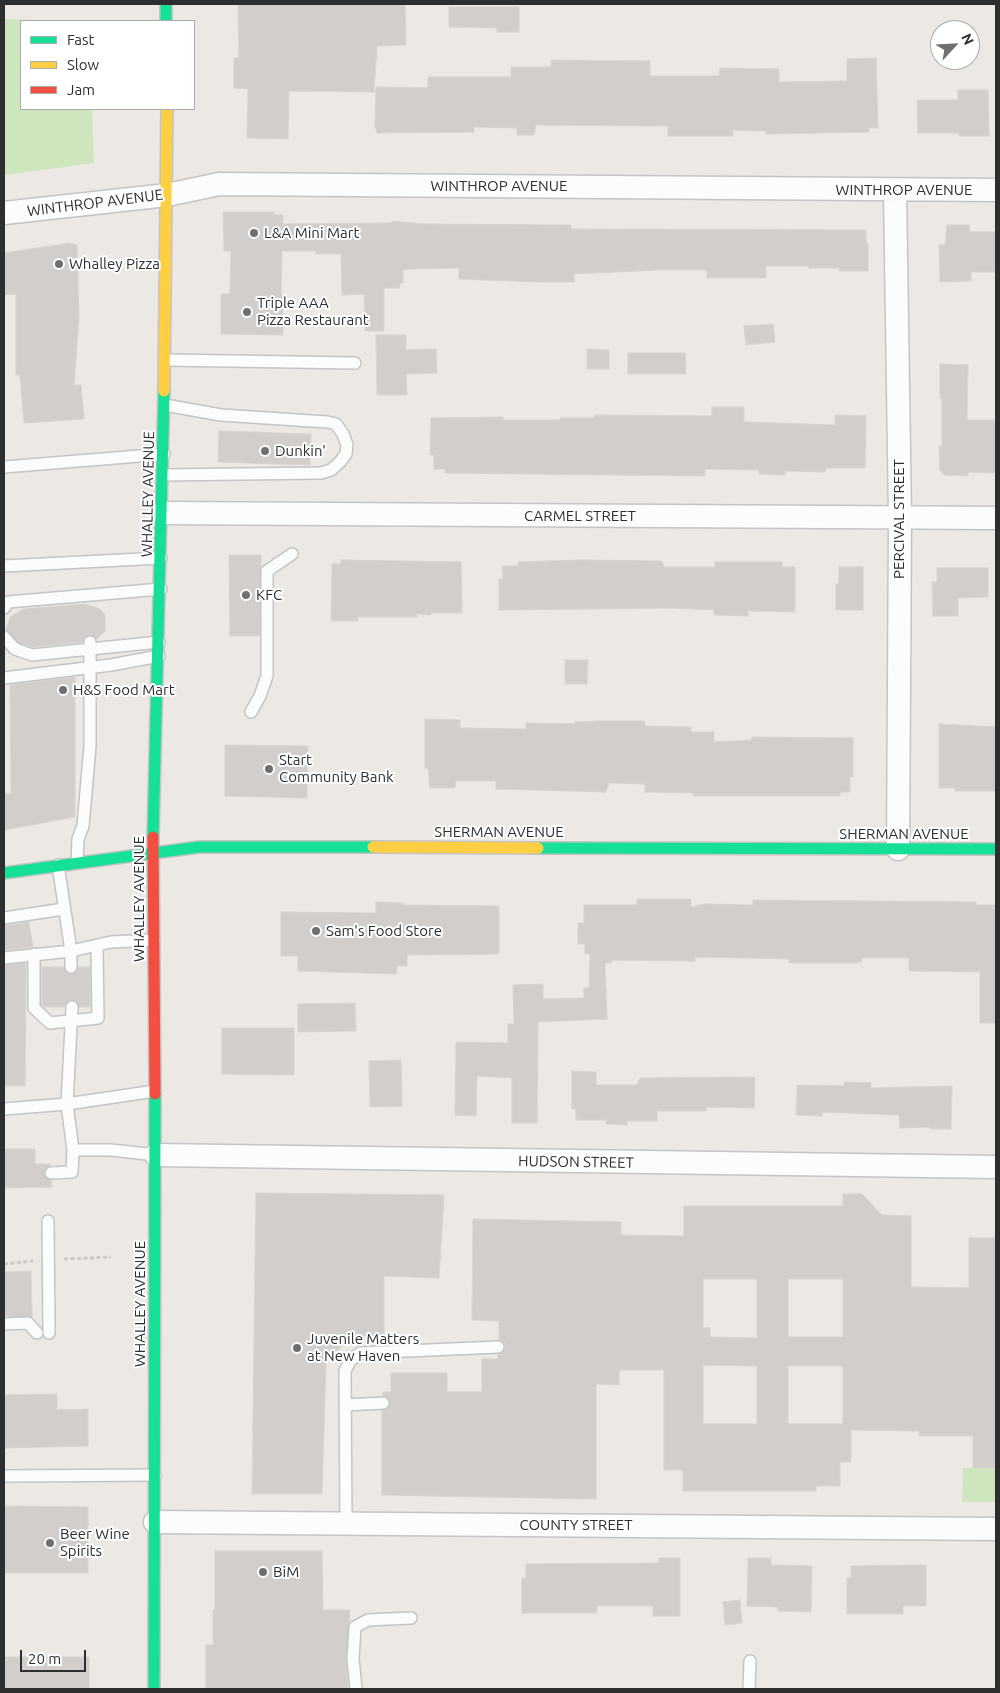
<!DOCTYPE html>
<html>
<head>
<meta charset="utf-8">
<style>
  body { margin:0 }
  #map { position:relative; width:1000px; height:1693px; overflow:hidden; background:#ece8e4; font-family:Ubuntu,sans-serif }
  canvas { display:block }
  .frame { position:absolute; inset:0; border:5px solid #2e2e2e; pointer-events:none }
  .legend { position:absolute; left:20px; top:20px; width:175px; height:90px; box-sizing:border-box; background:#fff; border:1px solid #ababab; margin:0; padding:6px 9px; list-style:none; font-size:15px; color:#2e2e2e }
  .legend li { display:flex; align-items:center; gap:10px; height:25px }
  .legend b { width:25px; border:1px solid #ababab }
  .north { position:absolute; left:930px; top:20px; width:50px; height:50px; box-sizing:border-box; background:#fff; border:1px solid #ababab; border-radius:50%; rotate:65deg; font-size:14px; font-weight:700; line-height:20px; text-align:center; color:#2e2e2e }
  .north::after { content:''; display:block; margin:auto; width:18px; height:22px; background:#706f6e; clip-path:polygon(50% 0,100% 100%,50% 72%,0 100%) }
  .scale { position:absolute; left:20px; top:1650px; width:66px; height:22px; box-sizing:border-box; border:2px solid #2e2e2e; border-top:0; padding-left:6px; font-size:15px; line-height:18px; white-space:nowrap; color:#2e2e2e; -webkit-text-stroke:4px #fff; paint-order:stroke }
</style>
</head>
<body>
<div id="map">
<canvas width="1000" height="1693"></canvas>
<div class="frame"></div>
<ul class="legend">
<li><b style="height:6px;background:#16e098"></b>Fast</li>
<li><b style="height:6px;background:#ffcf43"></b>Slow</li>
<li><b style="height:6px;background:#f24e42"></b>Jam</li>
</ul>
<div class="north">N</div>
<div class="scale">20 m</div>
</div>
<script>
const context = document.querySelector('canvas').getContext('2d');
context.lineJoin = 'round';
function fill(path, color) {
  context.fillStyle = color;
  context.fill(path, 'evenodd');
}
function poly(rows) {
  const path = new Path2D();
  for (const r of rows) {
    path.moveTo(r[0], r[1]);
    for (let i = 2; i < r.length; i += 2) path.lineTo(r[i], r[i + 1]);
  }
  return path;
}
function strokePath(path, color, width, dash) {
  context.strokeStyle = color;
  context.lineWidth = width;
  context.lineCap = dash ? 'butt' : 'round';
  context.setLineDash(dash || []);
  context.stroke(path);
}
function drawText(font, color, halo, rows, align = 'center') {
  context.font = font + ' Ubuntu,sans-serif';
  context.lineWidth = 4;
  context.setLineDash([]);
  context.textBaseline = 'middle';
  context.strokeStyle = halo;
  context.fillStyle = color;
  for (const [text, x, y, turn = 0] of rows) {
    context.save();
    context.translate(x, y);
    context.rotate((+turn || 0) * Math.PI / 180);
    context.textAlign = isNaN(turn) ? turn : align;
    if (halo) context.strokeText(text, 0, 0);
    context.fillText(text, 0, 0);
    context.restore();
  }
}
const green = poly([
  [4,19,57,21,21,21,21,109,92,109,94,163,4,175],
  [963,1468,996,1468,996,1502,962,1502]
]);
const building = poly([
  [238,4,405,4,406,45,377,46,374,92,289,91,288,139,247,138,248,89,234,88,234,58,239,58,238,4],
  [449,7,519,7,519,32,497,32,497,28,449,27,449,7],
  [876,58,878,128,869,128,869,132,766,134,766,131,733,130,733,136,668,136,668,126,536,125,534,135,517,135,517,128,474,127,474,132,377,133,375,126,376,87,428,88,428,77,511,77,511,67,551,67,551,60,650,61,650,76,719,76,720,68,779,69,779,82,847,81,847,59,876,58],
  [958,90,988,90,989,136,959,136,959,133,918,133,917,100,958,100,958,90],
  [223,212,274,212,274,215,283,215,283,224,392,223,392,221,422,224,571,225,571,229,866,230,866,243,868,243,868,271,839,271,839,268,809,268,809,266,766,266,766,278,707,278,707,270,657,270,574,274,574,282,540,282,459,279,459,268,410,269,403,270,403,283,400,283,400,288,384,288,384,331,365,331,364,294,342,295,341,254,316,254,316,251,282,251,281,295,283,295,283,335,221,334,221,294,230,294,231,251,224,251,223,212],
  [947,225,969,225,970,232,996,232,996,272,971,272,971,281,940,282,939,245,945,245,947,225],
  [70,243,77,245,79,316,74,385,81,385,84,419,24,423,20,375,16,375,16,294,4,295,4,253,70,243],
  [773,324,775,342,746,345,744,326,773,324],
  [376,335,406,335,406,350,436,349,437,373,406,374,407,395,377,395,376,335],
  [587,349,609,350,609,369,587,369,587,349],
  [628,353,685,353,686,374,628,374,628,353],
  [940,364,968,365,967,420,996,420,996,473,968,472,968,476,944,475,940,470,939,446,942,446,942,399,940,398,940,364],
  [712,407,744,407,744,422,835,425,835,415,866,416,865,468,826,468,825,472,785,471,785,475,759,474,759,470,705,469,705,476,445,473,445,469,434,469,434,455,430,455,431,418,503,417,503,420,560,420,560,418,594,418,595,415,712,416,712,407],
  [219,431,311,434,310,465,218,462,219,431],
  [229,555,261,555,260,636,230,636,229,555],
  [341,560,461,562,462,613,431,613,431,615,417,614,417,617,358,617,358,621,331,621,332,564,341,564,341,560],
  [579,560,662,561,664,567,715,567,715,562,782,562,782,567,795,567,795,612,748,611,748,616,714,615,714,610,672,608,499,610,499,579,503,579,502,566,518,566,518,562,579,560],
  [839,567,863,567,863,610,836,610,836,584,839,584,839,567],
  [937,568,988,568,988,597,958,598,958,616,933,616,932,582,937,582,937,568],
  [85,604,100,609,105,615,105,631,97,639,90,635,84,638,82,642,33,647,19,643,6,630,10,617,24,609,85,604],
  [565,660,588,660,587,684,565,684,565,660],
  [75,677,75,817,4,830,4,794,11,794,10,685,75,677],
  [425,719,460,720,460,728,526,729,526,723,575,724,575,722,599,721,645,721,645,726,691,727,691,732,714,732,714,742,752,740,752,737,853,738,853,777,850,777,850,792,840,792,840,796,693,796,693,793,645,792,645,784,609,783,606,792,496,789,496,781,456,781,455,788,430,788,428,768,425,768,425,719],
  [939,724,996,727,996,791,955,791,955,788,939,788,939,724],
  [225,745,308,746,307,798,225,796,225,745],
  [637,899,691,899,691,907,704,904,753,905,753,900,976,902,976,905,996,905,996,1023,980,1023,980,972,909,971,909,958,862,958,862,961,856,963,789,963,789,959,749,958,695,957,695,961,612,960,612,963,605,963,607,1019,538,1022,537,1123,512,1123,512,1078,477,1076,476,1116,455,1115,456,1042,508,1043,508,1024,514,1024,513,985,543,984,543,999,584,998,584,988,589,988,590,954,585,954,585,944,578,944,578,923,584,923,584,905,637,905,637,899],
  [376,902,403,903,403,905,499,906,499,954,407,955,407,966,397,966,396,974,298,971,298,956,281,956,281,912,376,913,376,902],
  [29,922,33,947,4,950,4,926,29,922],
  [26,963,25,1086,4,1086,4,965,26,963],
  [42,967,64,967,67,973,71,974,77,971,78,967,90,967,90,1007,79,1007,76,1001,72,1000,66,1003,64,1007,44,1007,42,1005,42,967],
  [355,1003,356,1031,298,1032,298,1004,355,1003],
  [222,1028,294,1028,294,1075,222,1074,222,1028],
  [401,1060,402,1106,370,1107,369,1061,401,1060],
  [572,1071,596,1072,596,1085,637,1085,640,1078,755,1077,754,1108,706,1107,706,1111,657,1111,657,1121,627,1121,627,1125,606,1124,606,1120,576,1120,576,1109,572,1109,572,1071],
  [845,1082,871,1083,871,1088,952,1086,951,1129,931,1129,931,1127,900,1128,899,1115,822,1112,822,1116,796,1115,797,1085,844,1086,845,1082],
  [4,1149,35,1149,35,1164,51,1164,44,1173,45,1177,51,1180,52,1187,4,1188,4,1149],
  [256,1193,444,1195,439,1278,384,1276,384,1337,355,1335,326,1360,322,1494,252,1494,256,1193],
  [843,1194,862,1194,882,1215,911,1216,911,1287,969,1288,969,1238,996,1238,996,1468,973,1468,973,1436,919,1436,919,1431,851,1430,851,1462,840,1462,840,1486,816,1486,816,1491,683,1491,683,1470,664,1470,664,1370,619,1370,619,1385,596,1384,596,1499,382,1495,382,1411,387,1409,390,1403,389,1399,383,1396,383,1392,391,1392,391,1373,447,1373,447,1392,482,1392,482,1359,498,1359,498,1354,505,1350,505,1343,499,1340,499,1321,472,1320,473,1219,621,1222,621,1235,684,1236,684,1206,843,1206,843,1194],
  [703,1279,757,1279,757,1338,710,1337,710,1328,703,1328,703,1279],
  [788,1279,843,1279,843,1337,788,1337,788,1279],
  [703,1365,757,1366,757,1424,703,1424,703,1365],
  [788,1366,843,1366,843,1424,788,1424,788,1366],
  [31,1271,32,1317,4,1316,4,1272,31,1271],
  [57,1394,57,1410,88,1409,88,1446,4,1448,4,1395,57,1394],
  [4,1506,88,1507,88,1573,4,1573,4,1506],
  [215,1551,322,1551,323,1610,350,1610,346,1659,348,1689,206,1689,206,1645,213,1645,213,1610,215,1610,215,1551],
  [659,1558,680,1558,680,1616,653,1616,653,1606,597,1606,597,1613,522,1613,522,1578,526,1578,526,1564,659,1563,659,1558],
  [748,1558,771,1558,771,1565,812,1566,811,1612,778,1611,778,1607,747,1606,748,1558],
  [926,1565,926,1606,903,1606,903,1614,847,1614,847,1578,851,1578,851,1566,926,1565],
  [740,1600,742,1623,725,1625,723,1602,740,1600],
  [4,1657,89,1657,89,1689,4,1689,4,1657]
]);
const path = poly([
  [64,1259,111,1257],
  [4,1264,33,1261]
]);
const lane = poly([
  [165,360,355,363],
  [4,467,164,454],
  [163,475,321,473,331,470,340,462,346,454,347,445,343,434,336,424,327,422,221,415,165,405],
  [4,566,161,558],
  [4,608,8,602,161,589],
  [4,637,15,649,32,655,159,642],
  [4,678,111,665,159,656],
  [251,712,260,696,267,676,267,571,292,554],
  [77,863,78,839,83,826,90,746,90,642],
  [58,865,71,951,71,967],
  [4,918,64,909],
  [34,954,34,1008,50,1023,98,1018,97,947],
  [4,958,71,951,111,942,154,940],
  [72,1007,67,1104,73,1150,111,1150,156,1155],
  [4,1109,67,1104,155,1091],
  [51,1173,72,1172,73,1150],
  [48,1221,49,1333],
  [4,1324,28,1323,37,1333],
  [346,1405,383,1403],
  [4,1476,155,1475],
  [346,1524,345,1371,350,1361,360,1353,498,1347],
  [356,1689,353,1659,355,1627,368,1620,411,1618],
  [749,1689,750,1661]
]);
const street = poly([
  [895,190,900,517,898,849],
  [4,213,167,195,219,184,996,190],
  [163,513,996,518],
  [156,1155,996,1167],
  [155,1522,996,1529]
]);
const fast = poly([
  [166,4,166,21],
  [153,837,164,391],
  [538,848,996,849],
  [4,873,199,847,373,847],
  [154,1689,155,1094]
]);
const slow = poly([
  [164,391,167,109],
  [373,847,538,848]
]);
const jam = poly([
  [153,837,155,1094]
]);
const markers = [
  [254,233,5,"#706f6e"],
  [59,264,5,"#706f6e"],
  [247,312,5,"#706f6e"],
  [265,451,5,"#706f6e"],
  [246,595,5,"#706f6e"],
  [63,690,5,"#706f6e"],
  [269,769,5,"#706f6e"],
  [316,931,5,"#706f6e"],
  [297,1348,5,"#706f6e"],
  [50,1543,5,"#706f6e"],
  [263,1572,5,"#706f6e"]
];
const streetNames = [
  ["WINTHROP AVENUE",499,186],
  ["WINTHROP AVENUE",904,190],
  ["WINTHROP AVENUE",95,203,-7],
  ["WHALLEY AVENUE",148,494,-89],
  ["CARMEL STREET",580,516],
  ["PERCIVAL STREET",899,519,-90],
  ["SHERMAN AVENUE",499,832],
  ["SHERMAN AVENUE",904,834],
  ["WHALLEY AVENUE",139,899,-90],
  ["HUDSON STREET",576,1162,1],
  ["WHALLEY AVENUE",140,1304,-90],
  ["COUNTY STREET",576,1525]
];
const poiNames = [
  ["L&A Mini Mart",264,233],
  ["Whalley Pizza",69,264],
  ["Triple AAA",257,303],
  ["Pizza Restaurant",257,320],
  ["Dunkin'",275,451],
  ["KFC",256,595],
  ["H&S Food Mart",73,690],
  ["Start",279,760],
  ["Community Bank",279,777],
  ["Sam's Food Store",326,931],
  ["Juvenile Matters",307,1339],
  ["at New Haven",307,1356],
  ["Beer Wine",60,1534],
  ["Spirits",60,1551],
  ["BiM",273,1572]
];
fill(green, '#cee6be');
fill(building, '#d1cecb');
strokePath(building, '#d7d4d0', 1);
strokePath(lane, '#c5c4c5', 14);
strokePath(street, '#c5c4c5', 25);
strokePath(fast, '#c5c4c5', 14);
strokePath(slow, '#c5c4c5', 14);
strokePath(jam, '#c5c4c5', 14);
strokePath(path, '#c9c9c8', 3, [4, 2.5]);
strokePath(lane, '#fcfcfb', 11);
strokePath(street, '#fcfcfb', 22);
strokePath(fast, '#16e098', 11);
strokePath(slow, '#ffcf43', 11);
strokePath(jam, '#f24e42', 11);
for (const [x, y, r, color] of markers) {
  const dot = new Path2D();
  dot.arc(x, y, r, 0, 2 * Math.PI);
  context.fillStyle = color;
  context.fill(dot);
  strokePath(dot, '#fff', 2);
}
drawText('15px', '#2e2e2e', '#fff', streetNames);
drawText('15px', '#2e2e2e', '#fff', poiNames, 'left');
</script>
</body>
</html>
